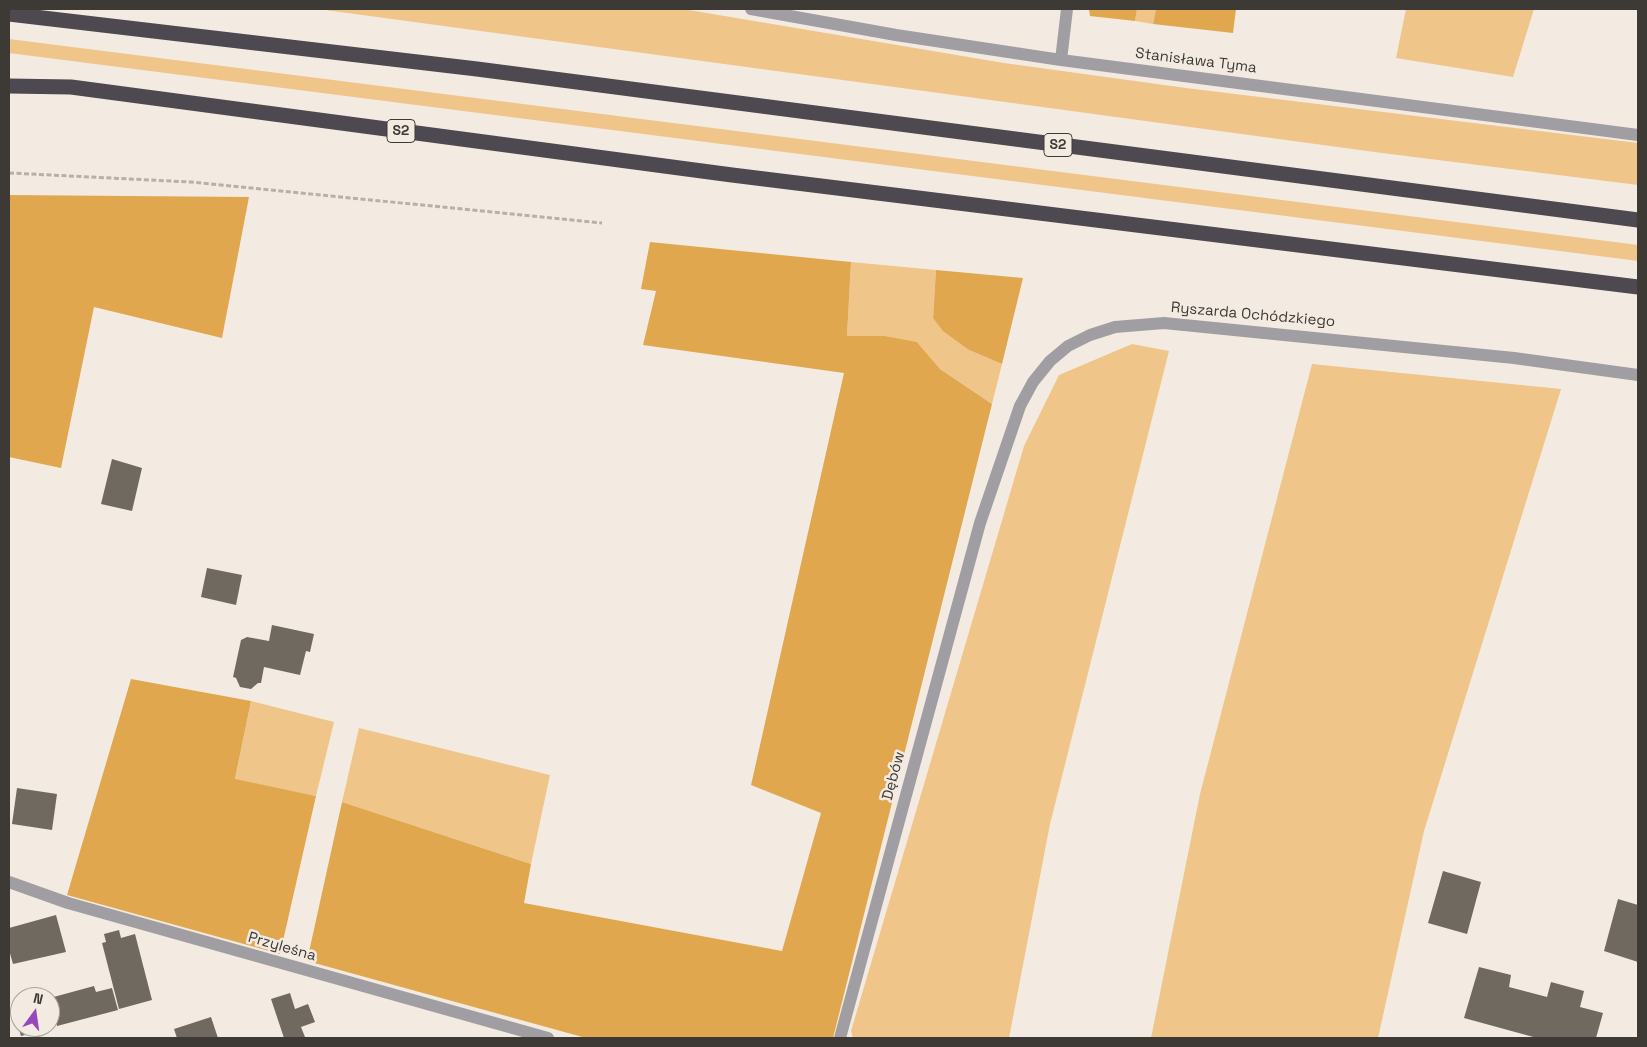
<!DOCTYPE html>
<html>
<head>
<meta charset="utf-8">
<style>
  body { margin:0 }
  #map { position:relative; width:1647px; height:1047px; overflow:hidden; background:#f3ebe1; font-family:"Space Grotesk",sans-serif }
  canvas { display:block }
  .frame { position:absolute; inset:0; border:10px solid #3d3a36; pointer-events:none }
  .north { position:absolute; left:10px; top:987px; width:50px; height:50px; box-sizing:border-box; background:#f3ebe1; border:1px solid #aaa49d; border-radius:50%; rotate:14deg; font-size:14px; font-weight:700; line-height:20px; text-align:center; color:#3d3a36 }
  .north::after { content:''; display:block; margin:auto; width:18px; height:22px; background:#9849b9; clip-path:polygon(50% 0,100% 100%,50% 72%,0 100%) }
</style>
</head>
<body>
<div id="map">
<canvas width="1647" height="1047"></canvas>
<div class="frame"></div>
<div class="north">N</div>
</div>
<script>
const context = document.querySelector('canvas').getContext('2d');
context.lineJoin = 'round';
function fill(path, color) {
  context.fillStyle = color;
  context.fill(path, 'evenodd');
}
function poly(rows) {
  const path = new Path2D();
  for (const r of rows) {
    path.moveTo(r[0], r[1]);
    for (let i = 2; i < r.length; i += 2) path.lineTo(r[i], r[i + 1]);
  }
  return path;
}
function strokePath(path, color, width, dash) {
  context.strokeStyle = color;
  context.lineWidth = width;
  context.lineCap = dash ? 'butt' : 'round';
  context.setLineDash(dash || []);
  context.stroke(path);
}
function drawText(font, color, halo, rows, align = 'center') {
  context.font = font + ' "Space Grotesk",sans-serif';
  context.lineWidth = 5;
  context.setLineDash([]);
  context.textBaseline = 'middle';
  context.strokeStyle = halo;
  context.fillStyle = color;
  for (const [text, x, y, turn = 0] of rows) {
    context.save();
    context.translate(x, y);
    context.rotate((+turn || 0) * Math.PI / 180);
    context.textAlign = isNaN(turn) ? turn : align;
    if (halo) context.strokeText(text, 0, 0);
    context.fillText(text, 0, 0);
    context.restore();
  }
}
const green = poly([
  [318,9,683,9,1004,63,1186,88,1638,143,1638,185,1382,153],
  [1137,9,1156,9,1153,24,1135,21],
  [1406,9,1534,9,1513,77,1396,58],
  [9,39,1638,245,1638,261,9,53],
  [851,262,936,270,933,318,969,350,1002,364,992,404,940,369,917,342,847,336],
  [1132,344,1169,351,1050,824,1009,1038,853,1038,851,1031,1024,446,1059,375],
  [1312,364,1561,389,1424,831,1378,1038,1151,1038,1200,794],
  [251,701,334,722,316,796,235,780],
  [359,728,550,775,531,864,342,802]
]);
const forest = poly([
  [1089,9,1137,9,1135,21,1090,16],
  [1156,9,1236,9,1233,33,1153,24],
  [9,195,249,197,222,338,94,307,61,468,9,457],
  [650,242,851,262,847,336,884,336,917,342,940,369,992,404,833,1038,586,1038,307,961,342,802,531,864,524,903,782,951,821,813,751,785,844,373,643,345,656,291,641,289],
  [936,270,1023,278,1002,364,969,350,943,331,933,318],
  [131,679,251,701,235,779,316,796,280,954,67,895]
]);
const building = poly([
  [112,459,142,468,132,511,101,504],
  [207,568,242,575,236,605,201,597],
  [272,625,314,634,310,652,306,651,300,675,264,667,261,683,258,683,251,689,240,687,236,678,233,677,241,640,247,637,269,641],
  [17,788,57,794,52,830,12,824],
  [1443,871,1481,882,1467,934,1428,923],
  [1618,899,1638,905,1638,962,1604,951],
  [56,915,66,952,13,964,9,950,9,928],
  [119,930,121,938,135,934,152,1000,119,1009,102,943,106,942,104,934],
  [1479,967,1511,975,1509,987,1547,997,1551,982,1584,991,1580,1007,1603,1013,1596,1038,1537,1038,1464,1018],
  [94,986,96,992,112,988,118,1010,57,1026,50,998],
  [290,993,295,1009,308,1004,315,1022,301,1027,305,1037,301,1038,284,1038,271,999],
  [211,1017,218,1038,177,1038,174,1029],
  [20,1019,20,1027,46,1027,47,1029,21,1036,16,1020]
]);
const path = poly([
  [9,173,191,182,602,223]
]);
const minor = poly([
  [751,9,896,35,1061,60,1638,135],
  [1061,60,1067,9],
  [9,882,68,903,548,1038],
  [840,1038,980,523,1020,406,1033,382,1050,361,1068,346,1090,335,1115,327,1164,323,1514,358,1638,375]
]);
const highway = poly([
  [9,14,477,69,1638,220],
  [9,86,71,87,732,175,1638,287]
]);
const shields = [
  [401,131,28],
  [1058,145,28]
];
const shieldNames = [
  ["S2",401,131],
  ["S2",1058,145]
];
const streetNames = [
  ["Stanisława Tyma",1196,61,7],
  ["Ryszarda Ochódzkiego",1253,315,5],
  ["Dębów",894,776,-75],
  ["Przyleśna",282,947,16]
];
fill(green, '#efc58a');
fill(forest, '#e1a74f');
fill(building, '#706960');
strokePath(path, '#b7b0a8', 3, [5, 2.5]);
strokePath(minor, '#a19ea3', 12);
strokePath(highway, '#4e4851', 15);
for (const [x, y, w] of shields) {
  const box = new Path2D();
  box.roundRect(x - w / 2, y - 11.5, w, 23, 4);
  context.fillStyle = '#f3ebe1';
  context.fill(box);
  strokePath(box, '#3d3a36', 1);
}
drawText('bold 14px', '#3d3a36', null, shieldNames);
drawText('15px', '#3d3a36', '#f3ebe1', streetNames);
</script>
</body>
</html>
